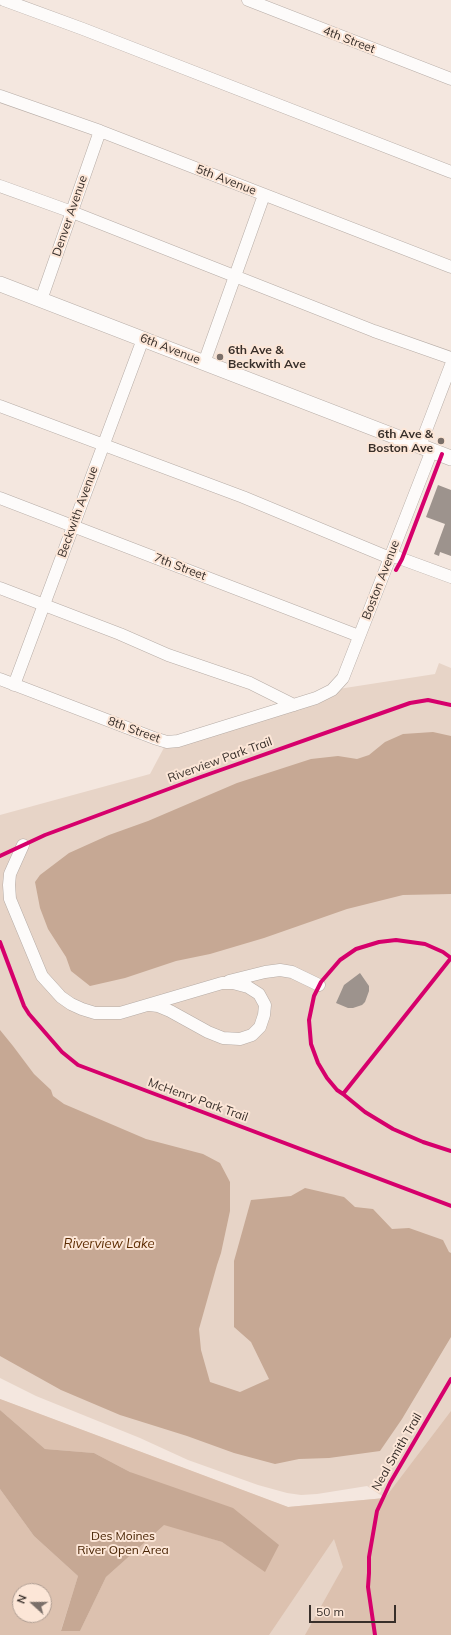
<!DOCTYPE html>
<html>
<head>
<meta charset="utf-8">
<style>
  body { margin:0 }
  #map { position:relative; width:451px; height:1635px; overflow:hidden; background:#f4e7df; font-family:Mulish,sans-serif }
  canvas { display:block }
  .north { position:absolute; left:12px; top:1583px; width:40px; height:40px; box-sizing:border-box; background:#fce6d7; border:1px solid #ae9d92; border-radius:50%; rotate:291deg; font-size:11px; font-weight:700; line-height:16px; text-align:center; color:#382f2a }
  .north::after { content:''; display:block; margin:auto; width:14px; height:18px; background:#7a6f69; clip-path:polygon(50% 0,100% 100%,50% 72%,0 100%) }
  .scale { position:absolute; left:309px; top:1605px; width:87px; height:18px; box-sizing:border-box; border:2px solid #382f2a; border-top:0; padding-left:5px; font-size:12px; line-height:14px; white-space:nowrap; color:#382f2a; -webkit-text-stroke:3px #fce6d7; paint-order:stroke }
</style>
</head>
<body>
<div id="map">
<canvas width="451" height="1635"></canvas>
<div class="north">N</div>
<div class="scale">50 m</div>
</div>
<script>
const context = document.querySelector('canvas').getContext('2d');
context.lineJoin = 'round';
function fill(path, color) {
  context.fillStyle = color;
  context.fill(path, 'evenodd');
}
function poly(rows) {
  const path = new Path2D();
  for (const r of rows) {
    path.moveTo(r[0], r[1]);
    for (let i = 2; i < r.length; i += 2) path.lineTo(r[i], r[i + 1]);
  }
  return path;
}
function strokePath(path, color, width, dash) {
  context.strokeStyle = color;
  context.lineWidth = width;
  context.lineCap = dash ? 'butt' : 'round';
  context.setLineDash(dash || []);
  context.stroke(path);
}
function drawText(font, color, halo, rows, align = 'center') {
  context.font = font + ' Mulish,sans-serif';
  context.lineWidth = 4;
  context.setLineDash([]);
  context.textBaseline = 'middle';
  context.strokeStyle = halo;
  context.fillStyle = color;
  for (const [text, x, y, turn = 0] of rows) {
    context.save();
    context.translate(x, y);
    context.rotate((+turn || 0) * Math.PI / 180);
    context.textAlign = isNaN(turn) ? turn : align;
    if (halo) context.strokeText(text, 0, 0);
    context.fillText(text, 0, 0);
    context.restore();
  }
}
const green = poly([
  [439,663,451,668,451,1635,0,1635,0,1399,288,1507,385,1498,367,1486,317,1494,301,1495,287,1493,258,1485,188,1460,140,1438,36,1396,0,1378,0,815,150,774,167,742,332,690,435,674],
  [20,1591,44,1591,44,1615,20,1615]
]);
const forest = poly([
  [0,1399,288,1507,385,1498,451,1411,451,1635,305,1635,343,1567,334,1539,269,1635,0,1635,0,1489,34,1536,78,1576,61,1630,80,1631,106,1577,164,1524,222,1542,265,1571,130,1472,94,1453,45,1449,0,1410],
  [20,1591,44,1591,44,1615,20,1615]
]);
const water = poly([
  [433,732,451,736,451,894,403,895,347,909,264,938,210,954,176,961,125,978,90,986,71,971,66,957,48,929,40,908,35,882,40,875,69,853,109,835,148,821,237,783,311,759,338,756,357,759,369,755,385,742,403,734],
  [0,1030,13,1046,34,1074,51,1090,53,1096,64,1104,146,1139,203,1154,220,1163,230,1182,230,1211,221,1253,217,1265,199,1329,201,1350,210,1382,240,1392,269,1379,251,1342,234,1327,234,1261,251,1200,291,1196,305,1188,344,1197,355,1207,373,1209,392,1229,409,1228,443,1240,449,1252,451,1253,451,1337,402,1419,380,1451,329,1458,299,1459,275,1464,234,1453,187,1436,120,1415,61,1390,0,1356],
  [0,1410,45,1449,94,1453,130,1472,233,1508,279,1545,265,1572,222,1542,164,1525,106,1577,80,1631,61,1631,78,1576,34,1536,0,1489]
]);
const building = poly([
  [438,485,451,490,451,556,440,552,439,556,434,554,445,524,426,517],
  [360,973,369,986,369,991,365,1002,362,1005,353,1008,348,1008,336,1003,344,985]
]);
const minor = poly([
  [4,0,83,29,451,172],
  [248,0,451,79],
  [0,96,100,131,451,267],
  [0,186,72,212,374,331,451,358],
  [41,300,100,131],
  [204,363,264,195],
  [0,406,243,497,390,558],
  [420,446,451,365],
  [0,498,359,636],
  [391,555,451,577],
  [0,588,120,634,168,655,250,683,294,705],
  [0,679,154,738,167,742,178,741,316,698,332,690,343,678,432,450],
  [14,685,143,339],
  [23,845,10,874,9,885,10,899,42,976,61,997,71,1004,82,1009,95,1013,120,1013,222,983,233,983,248,987,259,994,265,1005,264,1015,260,1027,252,1035,240,1039,223,1038,208,1032,170,1011,158,1006,150,1005],
  [229,981,265,972,280,970,292,972,319,985]
]);
const major = poly([
  [0,284,451,458]
]);
const cycleway = poly([
  [396,570,402,559,442,454],
  [0,856,45,835,198,778,410,703,428,700,451,705],
  [0,942,24,1006,29,1014,62,1052,78,1065,451,1206],
  [343,1094,451,958,443,952,425,944,396,940,379,942,356,949,340,960,321,982,314,996,309,1020,311,1044,318,1063,327,1078,337,1090,343,1094,365,1112,393,1129,423,1142,451,1151],
  [375,1635,368,1587,369,1573,369,1557,377,1511,390,1483,451,1379]
]);
const markers = [
  [220,357,4,"#7a6f69"],
  [441,441,4,"#7a6f69"]
];
const streetNames = [
  ["4th Street",349,40,21],
  ["5th Avenue",226,180,21],
  ["Denver Avenue",70,216,-71],
  ["6th Avenue",170,349,21],
  ["Beckwith Avenue",78,512,-70],
  ["7th Street",180,567,21],
  ["Boston Avenue",381,580,-69],
  ["8th Street",134,730,20],
  ["Riverview Park Trail",220,760,-20],
  ["McHenry Park Trail",198,1100,20],
  ["Neal Smith Trail",397,1452,-60]
];
const poiNames = [
  ["6th Ave &",228,350],
  ["Beckwith Ave",228,364],
  ["6th Ave &",433,434,"right"],
  ["Boston Ave",433,448,"right"]
];
const parkNames = [
  ["Des Moines",123,1536],
  ["River Open Area",123,1550]
];
const waterNames = [
  ["Riverview Lake",109,1244]
];
fill(green, '#e7d4c7');
fill(forest, '#dcc1af');
fill(water, '#c6a894');
fill(building, '#9d938d');
strokePath(minor, '#b6aca6', 13);
strokePath(major, '#b6aca6', 16);
strokePath(minor, '#fdfbfa', 12);
strokePath(major, '#fdfbfa', 15);
strokePath(cycleway, '#d6006c', 4);
for (const [x, y, r, color] of markers) {
  const dot = new Path2D();
  dot.arc(x, y, r, 0, 2 * Math.PI);
  context.fillStyle = color;
  context.fill(dot);
  strokePath(dot, '#fce6d7', 1.5);
}
drawText('12px', '#382f2a', '#fce6d7', streetNames);
drawText('bold 12px', '#382f2a', '#fce6d7', poiNames, 'left');
drawText('12px', '#462101', '#fce6d7', parkNames);
drawText('italic 13px', '#5c2b00', '#fce6d7', waterNames);
</script>
</body>
</html>
